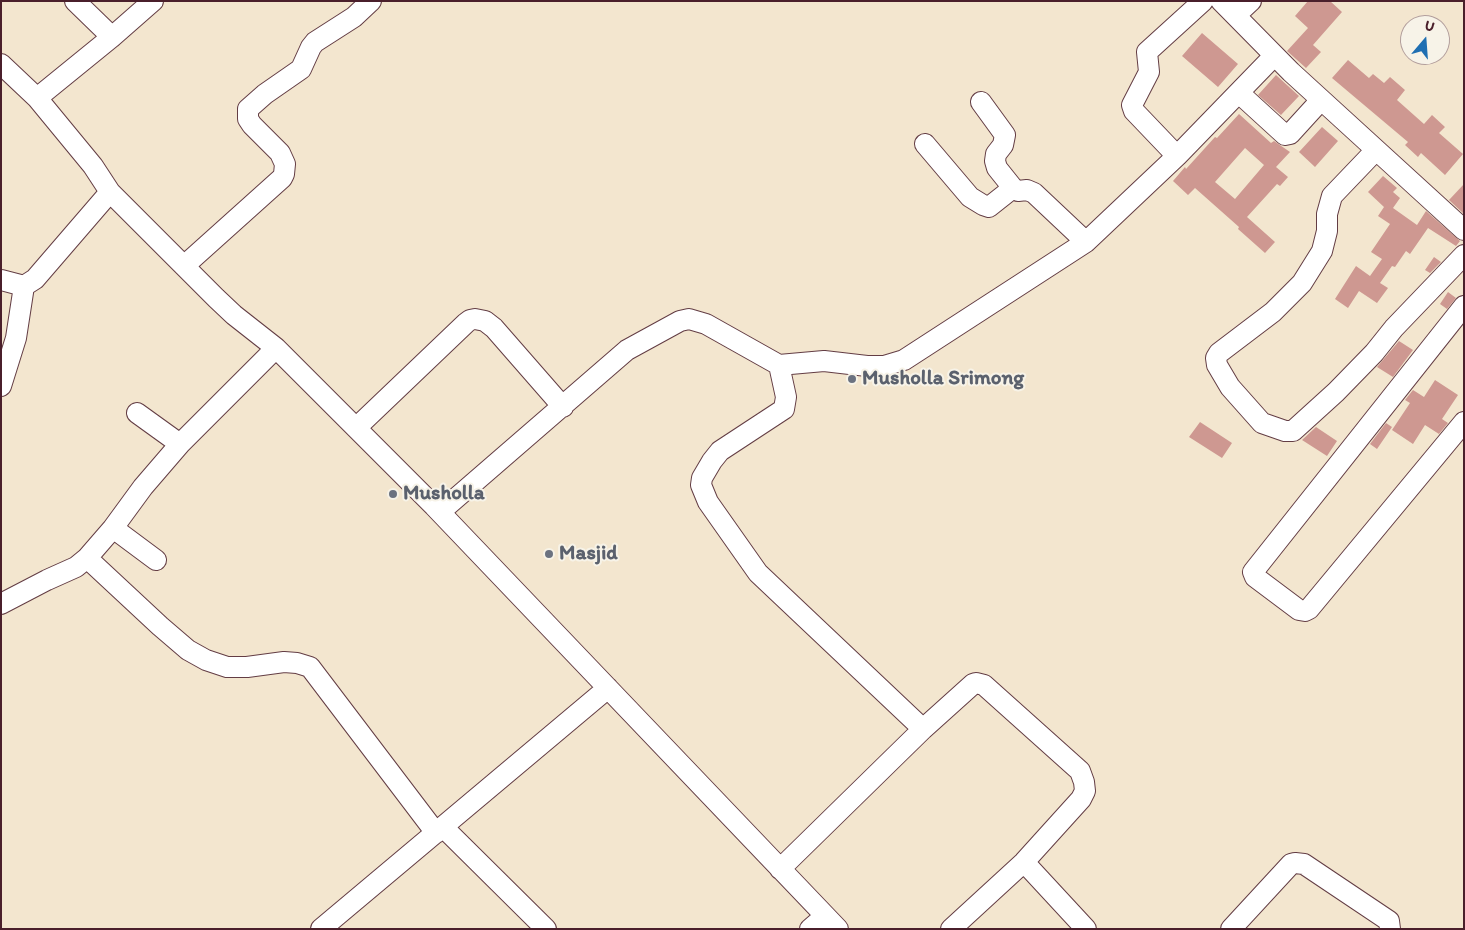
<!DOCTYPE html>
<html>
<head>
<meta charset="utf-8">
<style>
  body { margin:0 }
  #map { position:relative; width:1465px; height:930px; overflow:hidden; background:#f3e6cf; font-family:Itim,sans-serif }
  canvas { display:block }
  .frame { position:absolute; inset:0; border:2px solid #4a1f2b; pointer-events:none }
  .north { position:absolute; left:1400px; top:15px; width:50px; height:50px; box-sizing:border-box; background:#f7f3e8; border:1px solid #b29e9c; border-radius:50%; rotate:18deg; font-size:14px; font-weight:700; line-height:20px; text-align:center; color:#4a1f2b }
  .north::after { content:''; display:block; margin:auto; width:18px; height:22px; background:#1f6fb2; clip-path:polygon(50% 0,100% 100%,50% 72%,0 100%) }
</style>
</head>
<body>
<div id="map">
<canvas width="1465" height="930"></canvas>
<div class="frame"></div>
<div class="north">U</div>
</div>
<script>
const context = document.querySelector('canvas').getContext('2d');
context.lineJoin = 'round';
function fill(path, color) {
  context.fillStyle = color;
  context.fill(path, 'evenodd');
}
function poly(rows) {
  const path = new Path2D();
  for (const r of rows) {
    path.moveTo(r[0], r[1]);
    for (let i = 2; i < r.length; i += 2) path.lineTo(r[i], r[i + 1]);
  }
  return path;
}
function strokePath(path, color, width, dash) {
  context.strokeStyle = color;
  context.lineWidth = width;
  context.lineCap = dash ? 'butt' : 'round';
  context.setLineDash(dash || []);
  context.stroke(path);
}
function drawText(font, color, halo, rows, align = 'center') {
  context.font = font + ' Itim,sans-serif';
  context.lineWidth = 4;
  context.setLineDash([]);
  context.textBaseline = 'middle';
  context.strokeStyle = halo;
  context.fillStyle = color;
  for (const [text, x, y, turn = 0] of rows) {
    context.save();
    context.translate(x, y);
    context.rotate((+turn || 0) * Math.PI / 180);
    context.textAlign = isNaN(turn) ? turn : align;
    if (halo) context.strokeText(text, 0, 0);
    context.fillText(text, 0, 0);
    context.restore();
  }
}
const building = poly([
  [1308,1,1330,1,1342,12,1313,45,1321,52,1306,68,1287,51,1308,28,1295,16],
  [1202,33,1238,64,1218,87,1182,56],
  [1348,60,1369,78,1373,74,1384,83,1390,77,1405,90,1397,100,1424,124,1432,115,1445,127,1439,133,1463,154,1445,175,1421,153,1418,157,1405,145,1408,142,1332,78],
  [1276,75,1299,96,1281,115,1258,95],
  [1239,114,1271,143,1274,141,1290,152,1276,167,1288,177,1280,186,1277,184,1247,217,1275,242,1265,253,1238,229,1239,227,1195,188,1188,195,1173,181,1185,167,1186,169,1215,137,1217,138],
  [1245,148,1264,165,1235,199,1215,182],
  [1322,127,1338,141,1315,167,1299,152],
  [1383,176,1397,188,1393,192,1400,198,1393,208,1417,225,1426,211,1460,241,1456,246,1428,228,1410,254,1406,251,1395,267,1392,266,1380,283,1388,288,1377,303,1359,291,1348,308,1335,299,1356,266,1370,276,1382,259,1371,252,1390,224,1378,216,1384,207,1368,192],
  [1464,184,1464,214,1449,200],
  [1434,257,1441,262,1430,273,1425,270],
  [1448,292,1456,298,1447,309,1440,304],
  [1399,341,1413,350,1393,377,1377,367],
  [1435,380,1458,395,1442,419,1448,423,1439,434,1425,425,1413,444,1392,430,1410,403,1405,400,1413,390,1424,397],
  [1200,422,1232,443,1222,458,1189,437],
  [1386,423,1392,427,1377,449,1370,444],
  [1316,427,1337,441,1327,456,1302,440]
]);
const minor = poly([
  [75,1,112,37],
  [1221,1,1291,72,1464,230],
  [1236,15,1251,1],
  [1,64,37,98,93,166,110,192,216,298,234,315,276,348,434,506,838,929],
  [1239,93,1285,135,1290,134,1321,100],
  [37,98,112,37,153,1],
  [981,102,1005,135,1003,145,996,154,995,161,997,168,1013,188,1018,191,1027,190,1034,193,1086,242],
  [925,144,970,197,983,205,989,207,1013,188],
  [1376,150,1332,196,1327,214,1327,231,1322,251,1302,283,1273,312,1219,353,1216,358,1217,365,1230,387,1262,423,1285,431,1293,431,1336,392,1374,353,1394,328,1464,255],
  [1177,156,1134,111,1132,105,1149,72,1147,52,1203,1],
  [184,266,282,178,284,174,285,164,280,153,252,125,248,119,248,109,265,94,301,69,311,47,315,42,354,17,371,1],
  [1,280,24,286,35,279,110,192],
  [1464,306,1253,572,1255,577,1299,610,1305,611,1309,609,1464,422],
  [779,365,786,397,784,409,720,451,712,461,702,478,701,485,708,502,758,573,923,729,973,684,976,683,984,685,1080,771,1084,782,1085,791,1081,799,1024,862,951,929],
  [1,386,16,338,24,286],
  [137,413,180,444],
  [356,428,466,323,470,320,475,319,485,321,494,328,563,407],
  [440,512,627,350,680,321,689,319,706,324,779,365,824,361,867,366,884,366,904,360,1086,242,1177,156,1274,56],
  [113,528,156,560],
  [87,558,160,626,188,650,206,660,227,667,247,667,284,662,297,663,310,667,436,833],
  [1,604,47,580,76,567,87,558,113,528,143,487,180,444,276,348],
  [443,827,546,929],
  [1024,862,1086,929],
  [780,869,923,729],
  [321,929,608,688],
  [810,929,825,916],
  [1231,929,1291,864,1295,863,1304,864,1389,921,1390,929]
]);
const markers = [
  [852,379,5,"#6b7280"],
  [393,494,5,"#6b7280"],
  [549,554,5,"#6b7280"]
];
const worshipNames = [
  ["Musholla Srimong",862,379],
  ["Musholla",403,494],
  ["Masjid",559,554]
];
fill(building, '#ce9891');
strokePath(minor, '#633d44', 22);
strokePath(minor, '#fff', 20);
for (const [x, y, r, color] of markers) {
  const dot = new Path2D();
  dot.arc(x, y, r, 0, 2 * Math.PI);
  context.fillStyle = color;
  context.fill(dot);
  strokePath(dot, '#f7f3e8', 2);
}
drawText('bold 21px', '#5b616d', '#f7f3e8', worshipNames, 'left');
</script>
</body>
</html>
